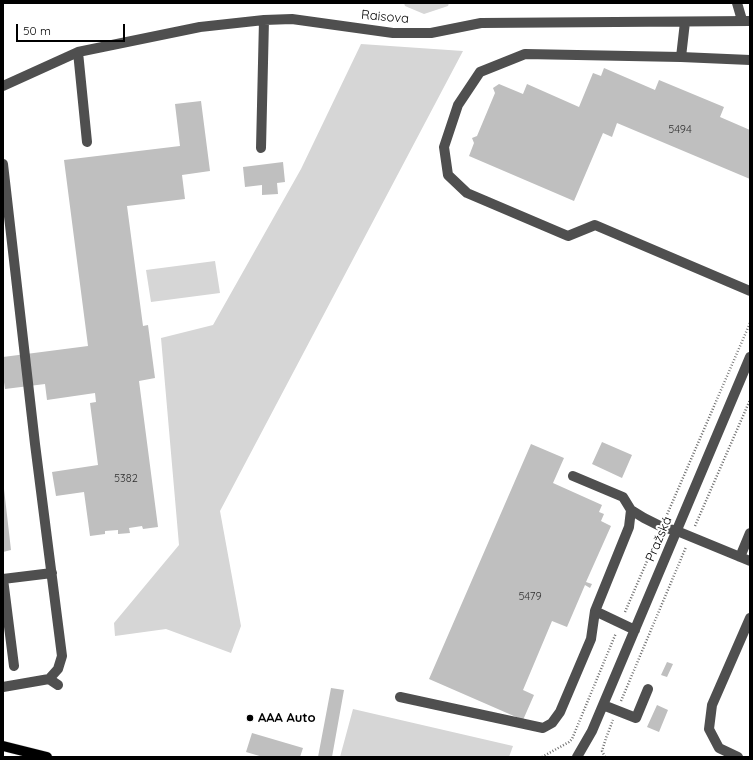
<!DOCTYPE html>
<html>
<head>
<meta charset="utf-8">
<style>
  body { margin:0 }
  #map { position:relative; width:753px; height:760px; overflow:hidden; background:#fff; font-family:Quicksand,sans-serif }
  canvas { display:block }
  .frame { position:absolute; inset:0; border:4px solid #000; pointer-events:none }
  .scale { position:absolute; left:16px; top:24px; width:109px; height:18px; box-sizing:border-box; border:2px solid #000; border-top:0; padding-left:5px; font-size:12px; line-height:14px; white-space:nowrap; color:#000; -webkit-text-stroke:3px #fff; paint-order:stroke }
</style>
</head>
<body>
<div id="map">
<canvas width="753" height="760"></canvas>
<div class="frame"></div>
<div class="scale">50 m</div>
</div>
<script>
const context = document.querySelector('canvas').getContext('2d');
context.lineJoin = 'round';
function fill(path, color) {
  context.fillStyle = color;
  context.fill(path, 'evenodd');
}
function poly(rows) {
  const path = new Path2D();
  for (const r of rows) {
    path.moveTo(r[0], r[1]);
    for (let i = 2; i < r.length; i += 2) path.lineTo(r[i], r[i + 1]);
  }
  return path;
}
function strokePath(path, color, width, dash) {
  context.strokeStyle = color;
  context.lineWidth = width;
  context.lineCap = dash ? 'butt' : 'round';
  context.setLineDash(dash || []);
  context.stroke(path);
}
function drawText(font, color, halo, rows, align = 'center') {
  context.font = font + ' Quicksand,sans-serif';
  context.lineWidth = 4;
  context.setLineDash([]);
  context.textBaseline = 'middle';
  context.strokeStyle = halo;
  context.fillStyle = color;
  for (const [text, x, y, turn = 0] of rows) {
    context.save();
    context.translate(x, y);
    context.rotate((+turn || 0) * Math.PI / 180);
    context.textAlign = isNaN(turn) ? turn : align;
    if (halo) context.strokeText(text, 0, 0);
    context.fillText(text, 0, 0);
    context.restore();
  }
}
const green = poly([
  [404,3,449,3,448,6,424,14,405,6],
  [361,44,463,51,220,511,241,626,231,653,166,629,115,636,114,623,179,545,161,338,213,325,301,169],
  [215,261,220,293,151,302,146,270],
  [353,709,513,746,509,757,340,757]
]);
const building = poly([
  [604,68,655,90,659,80,724,107,720,117,750,130,750,179,617,123,612,137,603,133,574,201,469,156,474,143,472,138,477,136,495,93,493,88,499,84,523,94,527,84,579,107,593,73,601,76],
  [201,101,210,171,182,175,185,199,127,206,143,326,148,325,155,378,139,381,158,527,143,529,142,526,129,528,130,533,118,534,118,530,105,531,105,534,90,536,84,492,56,496,52,472,98,465,90,403,96,402,95,393,47,400,45,384,5,389,3,375,3,357,88,346,64,160,180,146,175,104],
  [283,162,285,182,277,183,278,194,262,195,262,185,245,187,243,167],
  [602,442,632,455,622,478,592,464],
  [531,444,564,458,553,483,602,505,599,512,604,514,601,521,611,526,586,582,592,584,590,588,585,585,567,627,552,621,523,690,534,695,523,720,429,679],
  [3,489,4,489,11,550,3,552],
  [667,662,673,664,667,677,661,675],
  [331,688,344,690,332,757,318,757],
  [657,705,668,710,659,732,647,727],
  [252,733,303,748,300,757,263,757,246,752]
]);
const path = poly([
  [666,517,750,323],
  [695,526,750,400],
  [625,612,657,538],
  [621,701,686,547],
  [542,757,569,742,572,739,616,633],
  [605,757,602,751,606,738,613,720]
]);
const minor = poly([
  [737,3,742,20],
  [78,52,87,142],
  [681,57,685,22],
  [750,60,681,57,525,54,480,72,458,105,444,147,448,175,467,193,568,236,595,225,750,291],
  [3,86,78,52,200,27,264,20,292,19,393,33,431,33,481,23,750,21],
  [261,148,264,20],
  [3,164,35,444,62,656,58,669,49,679,3,687],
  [573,476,623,497,631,510,629,527,595,611],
  [631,510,644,518,662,527,677,531,750,561],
  [740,557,750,533],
  [14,666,3,579,52,573],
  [49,679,58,685],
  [400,697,543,728,552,723,560,712,591,639,595,611,635,630],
  [603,705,636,718,648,689],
  [577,757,592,731,750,357],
  [738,757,719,748,709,729,712,705,750,618]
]);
const major = poly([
  [3,746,47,757]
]);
const markers = [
  [250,718,4,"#000"]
];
const numberNames = [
  ["5494",680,130],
  ["5382",126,479],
  ["5479",530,597]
];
const streetNames = [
  ["Raisova",385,17,5],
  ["Pražská",659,539,-67]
];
const poiNames = [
  ["AAA Auto",258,718]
];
fill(green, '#d6d6d6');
fill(building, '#bfbfbf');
strokePath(major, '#dbdbdb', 11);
strokePath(path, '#717171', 2.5, [1, 2]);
strokePath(minor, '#4f4f4f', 10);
strokePath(major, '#000', 10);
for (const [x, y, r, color] of markers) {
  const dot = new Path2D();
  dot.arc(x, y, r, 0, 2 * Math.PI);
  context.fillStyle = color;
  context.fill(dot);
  strokePath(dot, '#fff', 1.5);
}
drawText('11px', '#303030', null, numberNames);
drawText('13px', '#000', '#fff', streetNames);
drawText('bold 13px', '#000', '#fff', poiNames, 'left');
</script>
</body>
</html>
